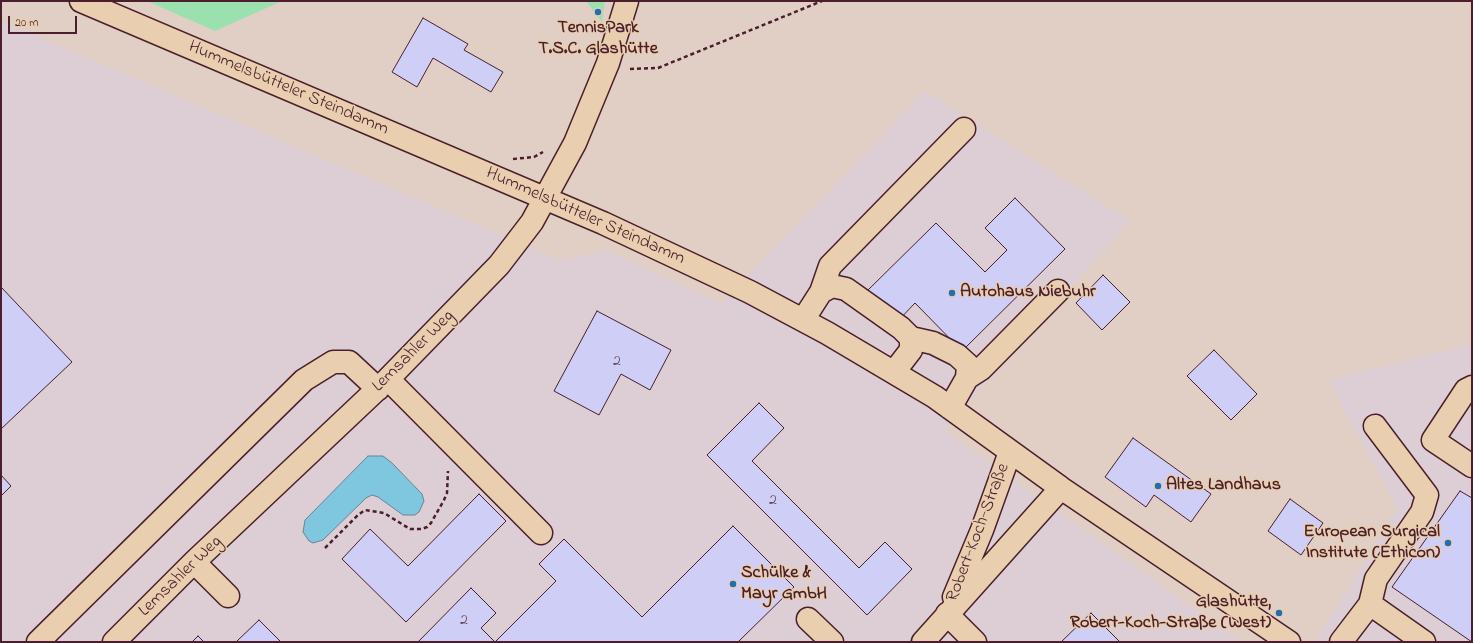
<!DOCTYPE html>
<html>
<head>
<meta charset="utf-8">
<style>
  body { margin:0 }
  #map { position:relative; width:1473px; height:643px; overflow:hidden; background:#e1cec5; font-family:"Indie Flower",sans-serif }
  canvas { display:block }
  .frame { position:absolute; inset:0; border:2px solid #4a1f2b; pointer-events:none }
  .scale { position:absolute; left:8px; top:16px; width:69px; height:18px; box-sizing:border-box; border:2px solid #4a1f2b; border-top:0; padding-left:5px; font-size:12px; line-height:14px; white-space:nowrap; color:#4a1f2b; -webkit-text-stroke:3px #e9ceb0; paint-order:stroke }
</style>
</head>
<body>
<div id="map">
<canvas width="1473" height="643"></canvas>
<div class="frame"></div>
<div class="scale">20 m</div>
</div>
<script>
const context = document.querySelector('canvas').getContext('2d');
context.lineJoin = 'round';
function fill(path, color) {
  context.fillStyle = color;
  context.fill(path, 'evenodd');
}
function poly(rows) {
  const path = new Path2D();
  for (const r of rows) {
    path.moveTo(r[0], r[1]);
    for (let i = 2; i < r.length; i += 2) path.lineTo(r[i], r[i + 1]);
  }
  return path;
}
function strokePath(path, color, width, dash) {
  context.strokeStyle = color;
  context.lineWidth = width;
  context.lineCap = dash ? 'butt' : 'round';
  context.setLineDash(dash || []);
  context.stroke(path);
}
function drawText(font, color, halo, rows, align = 'center') {
  context.font = font + ' "Indie Flower",sans-serif';
  context.lineWidth = 3;
  context.setLineDash([]);
  context.textBaseline = 'middle';
  context.strokeStyle = halo;
  context.fillStyle = color;
  for (const [text, x, y, turn = 0] of rows) {
    context.save();
    context.translate(x, y);
    context.rotate((+turn || 0) * Math.PI / 180);
    context.textAlign = isNaN(turn) ? turn : align;
    if (halo) context.strokeText(text, 0, 0);
    context.fillText(text, 0, 0);
    context.restore();
  }
}
const built = poly([
  [1,21,563,261,606,250,721,303,925,91,1130,221,944,430,1241,642,1,642],
  [1472,344,1472,642,1315,642,1397,508,1328,380]
]);
const green = poly([
  [147,1,282,1,215,31],
  [586,1,605,1,602,22]
]);
const water = poly([
  [368,456,383,456,392,463,422,494,424,501,419,512,415,515,403,515,378,497,372,495,366,498,323,540,313,543,309,541,303,532,305,520,368,456]
]);
const building = poly([
  [423,18,468,44,464,50,503,72,491,92,433,58,417,87,392,72,423,18],
  [1015,198,1065,249,962,351,915,303,896,323,866,292,936,223,985,272,1007,250,985,228,1015,198],
  [1103,275,1130,302,1102,330,1076,303,1103,275],
  [1,287,72,362,1,429,1,287],
  [597,311,671,350,650,390,621,374,599,415,554,391,597,311],
  [1214,350,1257,394,1231,420,1187,376,1214,350],
  [759,403,784,428,752,461,859,568,885,542,912,569,867,615,707,455,759,403],
  [1133,438,1211,494,1191,522,1154,495,1146,507,1105,477,1133,438],
  [1,475,11,486,1,496,1,475],
  [1460,491,1472,498,1472,642,1392,587,1460,491],
  [479,494,506,521,406,622,342,559,370,529,408,566,479,494],
  [1290,499,1323,523,1301,555,1268,531,1290,499],
  [733,526,794,587,738,642,495,642,556,581,539,564,564,539,642,617,733,526],
  [471,588,496,613,481,628,495,642,418,642,471,588],
  [1091,613,1120,642,1061,642,1091,613],
  [259,620,281,642,236,642,259,620],
  [198,636,204,642,192,642,198,636]
]);
const path = poly([
  [630,69,658,68,822,1],
  [513,159,534,157,543,152],
  [325,548,358,515,365,510,384,513,410,529,422,529,427,527,431,523,444,500,447,493,448,471]
]);
const minor = poly([
  [81,1,603,223,750,292,827,333,935,397,1061,488,1289,642],
  [821,292,830,266,964,129],
  [803,320,821,292,832,286,846,289,901,328,911,338,911,350,894,372],
  [911,338,933,343,957,355,968,365,967,378,950,408],
  [967,378,981,369,1058,291],
  [388,379,541,533],
  [1472,387,1466,390,1433,440,1472,466],
  [194,562,228,596],
  [954,597,982,530,1010,452],
  [1370,604,1376,579,1422,512,1427,495,1375,426],
  [947,614,975,642],
  [808,619,832,642],
  [38,642,304,380,333,362,349,362,378,389],
  [114,642,194,562,388,379,499,265,532,222,575,143,608,63,627,1],
  [923,642,1061,488],
  [1341,642,1370,604,1424,642]
]);
const markers = [
  [598,12,4,"#1f6fb2"],
  [952,293,4,"#1f6fb2"],
  [1158,486,4,"#1f6fb2"],
  [1448,543,4,"#1f6fb2"],
  [733,584,4,"#1f6fb2"],
  [1279,613,4,"#1f6fb2"]
];
const numberNames = [
  ["2",617,362],
  ["2",773,501],
  ["2",464,621]
];
const poiNames = [
  ["TennisPark",598,29,"center"],
  ["T.S.C. Glashütte",598,50,"center"],
  ["Autohaus Niebuhr",960,293],
  ["Altes Landhaus",1166,486],
  ["European Surgical",1440,533,"right"],
  ["Institute (Ethicon)",1440,554,"right"],
  ["Schülke &",741,574],
  ["Mayr GmbH",741,595],
  ["Glashütte,",1271,603,"right"],
  ["Robert-Koch-Straße (West)",1271,624,"right"]
];
const streetNames = [
  ["Hummelsbütteler Steindamm",288,89,23],
  ["Hummelsbütteler Steindamm",585,217,24],
  ["Lemsahler Weg",414,352,-45],
  ["Robert-Koch-Straße",979,533,-69],
  ["Lemsahler Weg",181,577,-44]
];
fill(built, '#dcced4');
fill(green, '#9ae1af');
fill(water, '#7ec7df');
strokePath(water, '#698497', 1);
fill(building, '#cfcef7');
strokePath(building, '#4a1f2b', 1);
strokePath(minor, '#4a1f2b', 25);
strokePath(path, '#4a1f2b', 2.5, [4, 3]);
strokePath(minor, '#e9ceb0', 22);
for (const [x, y, r, color] of markers) {
  const dot = new Path2D();
  dot.arc(x, y, r, 0, 2 * Math.PI);
  context.fillStyle = color;
  context.fill(dot);
  strokePath(dot, '#e9ceb0', 1.5);
}
drawText('16px', '#6b4b5e', null, numberNames);
drawText('bold 18px', '#4a1f2b', '#e9ceb0', poiNames, 'left');
drawText('18px', '#4a1f2b', '#e9ceb0', streetNames);
</script>
</body>
</html>
